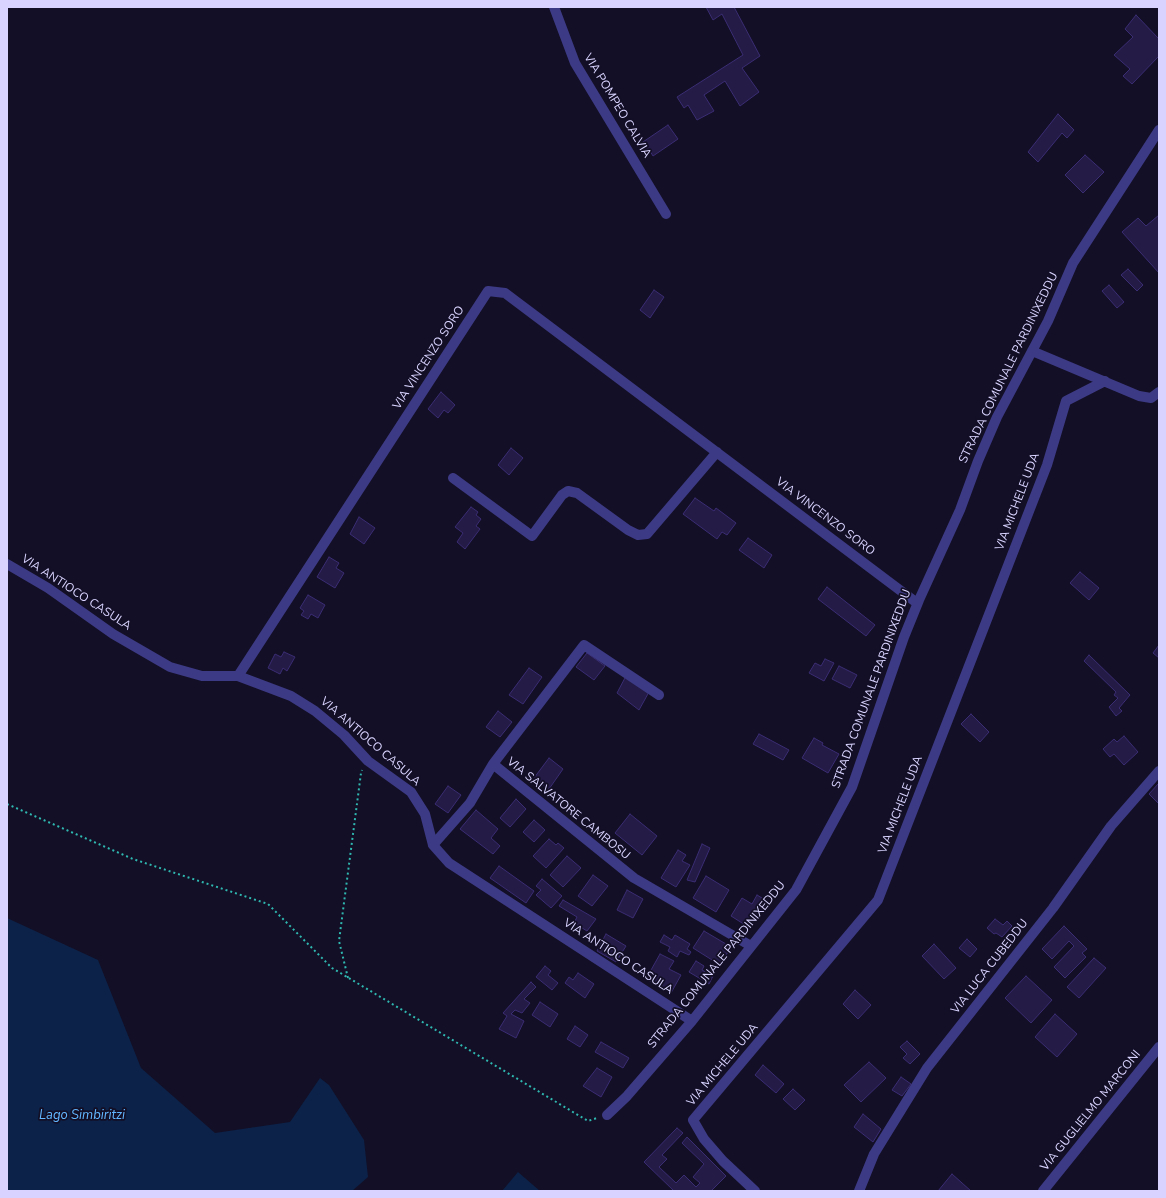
<!DOCTYPE html>
<html>
<head>
<meta charset="utf-8">
<style>
  body { margin:0 }
  #map { position:relative; width:1166px; height:1198px; overflow:hidden; background:#130f26; font-family:"Nunito Sans",sans-serif }
  canvas { display:block }
  .frame { position:absolute; inset:0; border:8px solid #d9d4ff; pointer-events:none }
</style>
</head>
<body>
<div id="map">
<canvas width="1166" height="1198"></canvas>
<div class="frame"></div>
</div>
<script>
const context = document.querySelector('canvas').getContext('2d');
context.lineJoin = 'round';
function fill(path, color) {
  context.fillStyle = color;
  context.fill(path, 'evenodd');
}
function poly(rows) {
  const path = new Path2D();
  for (const r of rows) {
    path.moveTo(r[0], r[1]);
    for (let i = 2; i < r.length; i += 2) path.lineTo(r[i], r[i + 1]);
  }
  return path;
}
function strokePath(path, color, width, dash) {
  context.strokeStyle = color;
  context.lineWidth = width;
  context.lineCap = dash ? 'butt' : 'round';
  context.setLineDash(dash || []);
  context.stroke(path);
}
function drawText(font, color, halo, rows, align = 'center') {
  context.font = font + ' "Nunito Sans",sans-serif';
  context.lineWidth = 3.5;
  context.setLineDash([]);
  context.textBaseline = 'middle';
  context.strokeStyle = halo;
  context.fillStyle = color;
  for (const [text, x, y, turn = 0] of rows) {
    context.save();
    context.translate(x, y);
    context.rotate((+turn || 0) * Math.PI / 180);
    context.textAlign = isNaN(turn) ? turn : align;
    if (halo) context.strokeText(text, 0, 0);
    context.fillText(text, 0, 0);
    context.restore();
  }
}
const water = poly([
  [7,918,98,960,141,1068,215,1133,290,1122,320,1078,329,1085,364,1140,368,1177,352,1191,7,1191],
  [518,1172,540,1191,502,1191]
]);
const building = poly([
  [706,7,734,7,760,56,742,68,759,92,740,106,725,81,704,95,714,111,697,120,688,105,684,108,677,97,743,55,722,14,713,20,706,7],
  [1136,15,1159,39,1159,56,1132,84,1123,76,1130,69,1114,55,1133,37,1125,29,1136,15],
  [1058,114,1074,130,1067,138,1062,133,1038,162,1028,152,1058,114],
  [668,125,678,139,653,156,650,151,647,154,640,144,668,125],
  [1085,155,1104,172,1083,193,1065,175,1085,155],
  [1159,215,1159,273,1122,232,1138,218,1146,226,1159,215],
  [1128,269,1143,285,1137,291,1121,275,1128,269],
  [1109,285,1124,302,1117,308,1102,291,1109,285],
  [654,290,664,297,650,318,640,310,654,290],
  [441,392,455,405,448,413,444,410,438,418,428,409,441,392],
  [511,448,523,458,509,475,498,465,511,448],
  [695,498,714,511,716,508,736,523,727,535,722,532,717,539,683,514,695,498],
  [471,507,478,512,476,515,481,519,476,526,480,529,465,549,457,542,463,533,455,527,471,507],
  [359,517,375,528,364,544,350,534,359,517],
  [748,538,772,555,764,568,739,550,748,538],
  [329,557,339,563,336,568,344,573,335,588,317,577,329,557],
  [1080,572,1099,588,1089,600,1070,583,1080,572],
  [827,587,875,625,866,636,818,599,827,587],
  [308,595,325,605,318,618,311,614,308,619,301,615,304,611,300,608,308,595],
  [1159,645,1159,658,1153,653,1159,645],
  [284,652,295,657,287,671,283,668,280,674,268,668,275,654,281,657,284,652],
  [587,653,605,666,594,680,576,667,587,653],
  [1089,655,1130,695,1119,708,1122,711,1116,716,1109,707,1118,698,1114,695,1116,692,1084,661,1089,655],
  [825,659,834,663,824,681,809,673,815,663,821,666,825,659],
  [839,666,857,675,850,688,832,679,839,666],
  [529,668,542,677,523,704,509,695,529,668],
  [626,676,649,692,639,710,617,693,626,676],
  [498,711,512,722,500,737,486,727,498,711],
  [971,714,989,732,980,742,961,724,971,714],
  [759,734,789,750,783,760,753,744,759,734],
  [1124,736,1138,752,1124,765,1114,754,1110,757,1103,749,1114,739,1117,742,1124,736],
  [814,738,823,743,822,745,839,754,828,773,802,758,814,738],
  [549,758,563,769,549,789,534,778,549,758],
  [1159,783,1159,804,1149,794,1159,783],
  [448,786,461,795,448,813,435,804,448,786],
  [516,799,526,809,510,827,500,818,516,799],
  [476,810,498,829,491,838,500,846,493,854,460,829,476,810],
  [630,814,657,836,642,855,615,833,630,814],
  [534,820,545,830,534,842,523,832,534,820],
  [549,839,556,845,558,843,564,848,546,868,533,856,549,839],
  [702,844,710,848,695,882,687,880,702,844],
  [678,850,686,855,682,861,690,865,676,887,661,878,678,850],
  [567,856,581,868,563,887,550,875,567,856],
  [499,866,534,891,526,903,490,878,499,866],
  [593,875,608,886,592,906,578,896,593,875],
  [706,876,729,890,716,912,693,898,706,876],
  [542,879,562,896,551,908,536,895,541,890,536,886,542,879],
  [627,890,643,899,633,918,617,910,627,890],
  [757,895,767,901,750,928,731,916,742,898,752,904,757,895],
  [563,900,596,919,587,931,574,923,577,917,559,906,563,900],
  [995,919,1003,925,1007,921,1012,926,1002,937,996,933,994,934,987,928,995,919],
  [1064,926,1087,949,1082,953,1086,957,1065,978,1054,967,1074,946,1069,941,1052,959,1042,949,1064,926],
  [704,931,731,947,720,965,693,948,704,931],
  [606,934,626,946,616,962,597,951,606,934],
  [664,935,672,940,675,935,690,944,687,949,691,952,689,955,680,951,677,957,668,951,670,947,660,942,664,935],
  [967,939,977,949,970,957,959,948,967,939],
  [934,944,956,968,944,979,922,956,934,944],
  [660,954,674,961,669,969,681,975,671,993,646,979,660,954],
  [1094,958,1106,968,1079,998,1067,987,1094,958],
  [696,961,704,966,702,970,713,976,709,984,689,972,696,961],
  [545,966,551,971,548,975,558,983,552,990,536,977,545,966],
  [578,973,594,984,585,998,565,983,569,977,573,980,578,973],
  [1026,976,1052,1000,1031,1023,1005,998,1026,976],
  [531,982,536,987,524,999,530,1003,522,1013,515,1010,511,1014,524,1021,516,1038,499,1029,507,1016,503,1013,531,982],
  [855,990,871,1005,858,1019,843,1004,855,990],
  [540,1002,558,1014,550,1027,532,1015,540,1002],
  [1055,1014,1077,1034,1057,1057,1035,1037,1055,1014],
  [575,1026,588,1035,580,1047,567,1039,575,1026],
  [907,1041,920,1054,910,1064,903,1058,907,1054,900,1047,907,1041],
  [601,1042,629,1058,623,1068,595,1052,601,1042],
  [869,1062,886,1078,861,1102,844,1085,869,1062],
  [763,1065,784,1084,776,1093,755,1075,763,1065],
  [597,1068,612,1077,601,1097,583,1086,597,1068],
  [901,1077,911,1084,902,1096,892,1090,901,1077],
  [793,1089,805,1100,795,1110,783,1099,793,1089],
  [863,1114,881,1129,873,1142,854,1127,863,1114],
  [677,1128,683,1133,662,1155,667,1159,659,1167,676,1183,684,1175,696,1187,700,1183,693,1177,704,1164,682,1143,687,1137,726,1176,711,1191,674,1191,644,1162,677,1128],
  [952,1174,971,1191,938,1191,952,1174]
]);
const path = poly([
  [7,804,133,859,268,904,332,968,588,1121,597,1118],
  [348,978,339,941,361,773,362,770]
]);
const minor = poly([
  [554,7,575,63,666,214],
  [1032,351,1139,396,1151,398,1159,392],
  [453,478,532,536,562,495,568,491,577,493,628,530,638,535,647,534,717,452],
  [7,564,48,588,113,634,170,667,202,676,238,676,291,696,315,711,344,735,368,761,411,792,425,814,433,845],
  [238,676,488,291,505,293,917,603],
  [659,695,584,645,493,764,634,878,751,946],
  [493,764,470,803,433,845,449,863,692,1021],
  [607,1115,627,1096,692,1021,796,890,852,787,904,637,919,600,960,510,978,461,997,417,1048,321,1073,263,1159,130],
  [755,1191,723,1161,704,1139,693,1120,878,900,1047,465,1066,401,1105,381],
  [859,1191,874,1154,927,1068,1053,908,1111,826,1159,771],
  [1043,1191,1159,1047]
]);
const streetNames = [
  ["VIA POMPEO CALVIA",617,106,59],
  ["VIA VINCENZO SORO",429,358,-57],
  ["STRADA COMUNALE PARDINIXEDDU",1009,368,-64],
  ["VIA MICHELE UDA",1018,502,-69],
  ["VIA VINCENZO SORO",825,517,37],
  ["VIA ANTIOCO CASULA",76,593,33],
  ["STRADA COMUNALE PARDINIXEDDU",872,689,-70],
  ["VIA ANTIOCO CASULA",370,742,41],
  ["VIA MICHELE UDA",901,805,-69],
  ["VIA SALVATORE CAMBOSU",568,809,39],
  ["VIA ANTIOCO CASULA",618,957,33],
  ["STRADA COMUNALE PARDINIXEDDU",717,965,-51],
  ["VIA LUCA CUBEDDU",990,967,-52],
  ["VIA MICHELE UDA",723,1065,-50],
  ["VIA GUGLIELMO MARCONI",1091,1111,-51]
];
const waterNames = [
  ["Lago Simbiritzi",82,1116]
];
fill(water, '#0c2248');
fill(building, '#241b47');
strokePath(building, '#3b2d73', 1);
strokePath(path, '#2fb8b0', 2, [2, 3]);
strokePath(minor, '#3d3a85', 10);
drawText('12px', '#d9d4ff', '#130f26', streetNames);
drawText('italic 13px', '#62b6ff', '#130f26', waterNames);
</script>
</body>
</html>
